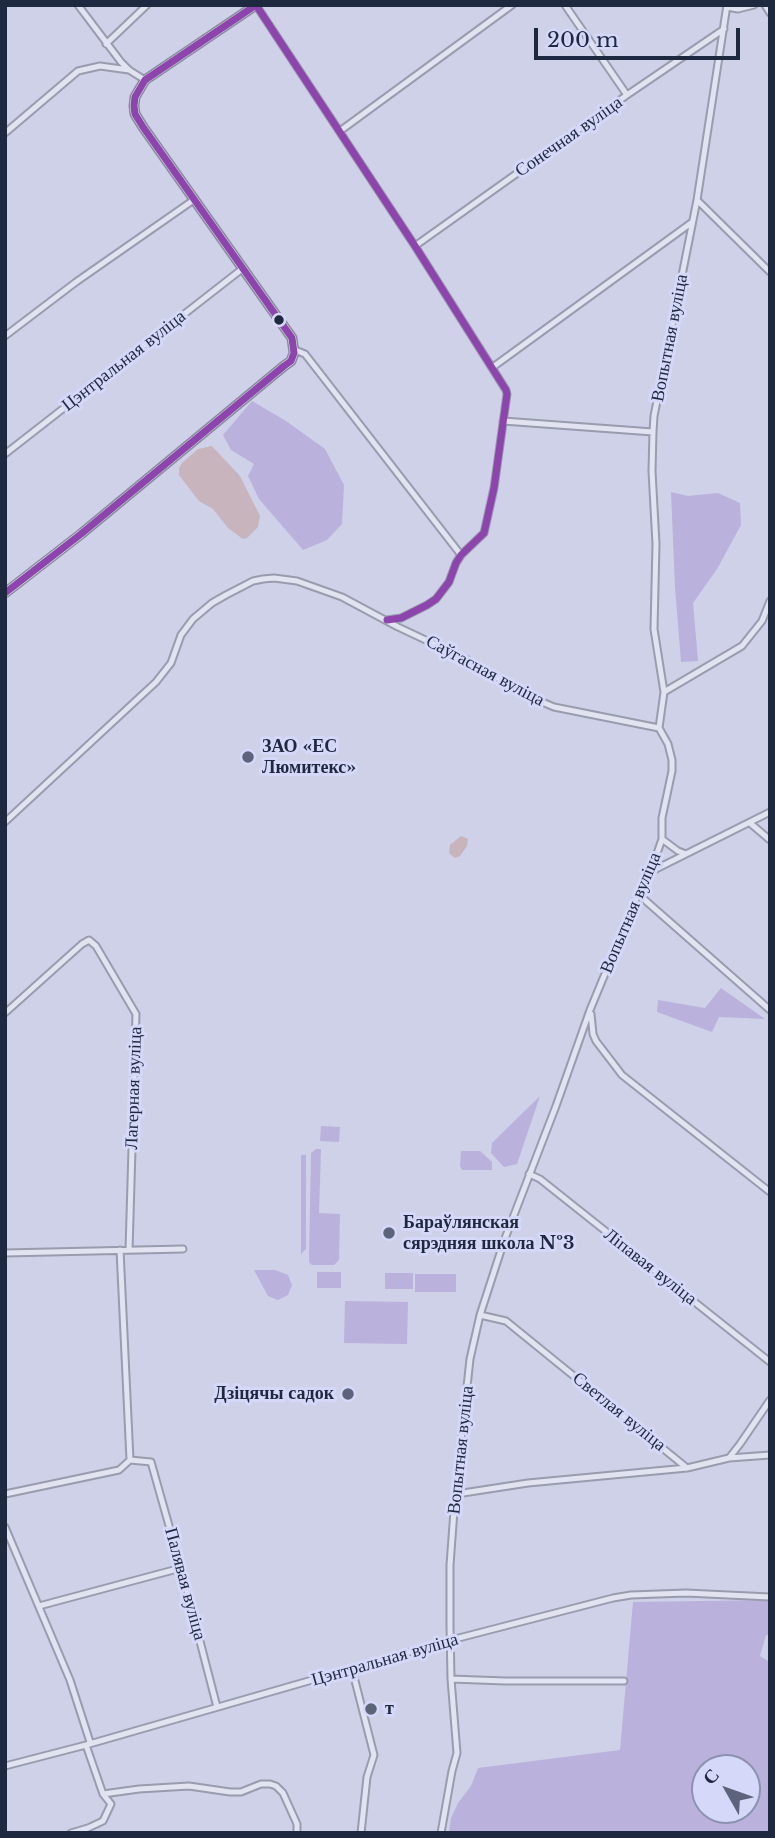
<!DOCTYPE html>
<html>
<head>
<meta charset="utf-8">
<style>
  body { margin:0 }
  #map { position:relative; width:775px; height:1838px; overflow:hidden; background:#ced1e8; font-family:"Libre Baskerville",serif }
  canvas { display:block }
  .frame { position:absolute; inset:0; border:7px solid #1e283e; pointer-events:none }
  .north { position:absolute; left:691px; top:1754px; width:70px; height:70px; box-sizing:border-box; background:#d5d8f9; border:2px solid #8c92ae; border-radius:50%; rotate:310deg; font-size:19px; font-weight:700; line-height:28px; text-align:center; color:#1e283e }
  .north::after { content:''; display:block; margin:auto; width:24px; height:32px; background:#5c637a; clip-path:polygon(50% 0,100% 100%,50% 72%,0 100%) }
  .scale { position:absolute; left:534px; top:28px; width:206px; height:32px; box-sizing:border-box; border:4px solid #1e283e; border-top:0; padding-left:9px; font-size:21px; line-height:24px; white-space:nowrap; color:#1e283e; -webkit-text-stroke:5px #d5d8f9; paint-order:stroke }
</style>
</head>
<body>
<div id="map">
<canvas width="775" height="1838"></canvas>
<div class="frame"></div>
<div class="north">С</div>
<div class="scale">200 m</div>
</div>
<script>
const context = document.querySelector('canvas').getContext('2d');
context.lineJoin = 'round';
function fill(path, color) {
  context.fillStyle = color;
  context.fill(path, 'evenodd');
}
function poly(rows) {
  const path = new Path2D();
  for (const r of rows) {
    path.moveTo(r[0], r[1]);
    for (let i = 2; i < r.length; i += 2) path.lineTo(r[i], r[i + 1]);
  }
  return path;
}
function strokePath(path, color, width, dash) {
  context.strokeStyle = color;
  context.lineWidth = width;
  context.lineCap = dash ? 'butt' : 'round';
  context.setLineDash(dash || []);
  context.stroke(path);
}
function drawText(font, color, halo, rows, align = 'center') {
  context.font = font + ' "Libre Baskerville",serif';
  context.lineWidth = 6;
  context.setLineDash([]);
  context.textBaseline = 'middle';
  context.strokeStyle = halo;
  context.fillStyle = color;
  for (const [text, x, y, turn = 0] of rows) {
    context.save();
    context.translate(x, y);
    context.rotate((+turn || 0) * Math.PI / 180);
    context.textAlign = isNaN(turn) ? turn : align;
    if (halo) context.strokeText(text, 0, 0);
    context.fillText(text, 0, 0);
    context.restore();
  }
}
const green = poly([
  [252,401,286,421,325,449,344,485,342,524,327,540,303,550,259,499,248,476,254,464,231,450,223,435],
  [671,492,688,496,718,493,740,503,741,525,717,569,693,603,698,661,681,662,675,587],
  [721,988,765,1019,719,1017,712,1032,657,1012,658,1000,705,1008],
  [540,1096,517,1164,504,1167,491,1153,492,1143],
  [321,1126,340,1127,339,1142,320,1141],
  [316,1149,321,1149,319,1213,340,1214,339,1260,334,1265,312,1265,309,1262,311,1153],
  [461,1151,480,1151,492,1162,492,1170,462,1170,460,1166],
  [301,1155,306,1155,306,1249,301,1254],
  [254,1270,275,1270,288,1275,292,1285,288,1295,278,1300,268,1296],
  [317,1272,341,1272,341,1288,317,1288],
  [385,1273,413,1273,413,1289,385,1289],
  [415,1274,456,1274,456,1292,415,1292],
  [345,1301,408,1302,407,1344,344,1343],
  [770,1600,770,1635,766,1635,760,1656,770,1662,770,1833,449,1833,451,1818,458,1803,471,1786,478,1768,620,1750,633,1602],
  [705,1768,747,1768,747,1810,705,1810]
]);
const water = poly([
  [212,446,240,476,260,516,258,527,247,538,243,539,228,528,213,509,199,501,179,475,179,468,182,463,198,449],
  [461,836,468,839,467,846,460,856,455,858,449,853,450,845]
]);
const minor = poly([
  [78,5,121,62,129,70,145,80],
  [256,5,415,246,506,390,507,394,494,488,484,533,461,555,456,563,449,582,436,599,427,605,401,618,387,620],
  [565,5,627,95],
  [765,5,770,13],
  [727,7,738,9,754,5],
  [106,44,147,5],
  [340,131,512,5],
  [5,133,78,71,100,66,129,70],
  [697,200,770,272],
  [415,246,627,95,724,29],
  [5,336,76,282,195,199],
  [295,350,305,354,461,555],
  [493,367,691,223],
  [503,421,653,432],
  [5,454,242,269],
  [664,692,742,646,762,621,770,601],
  [5,822,156,682,171,663,181,635,193,619,212,603,226,595,253,581,263,579,274,578,297,581,342,597,398,627,468,660,530,697,554,707,659,728],
  [750,823,770,840],
  [662,839,678,851,686,854,770,812],
  [648,873,686,854],
  [638,894,770,1010],
  [5,1013,82,944,89,940,96,946,136,1014,129,1250],
  [591,1014,593,1034,596,1041,622,1075,770,1192],
  [529,1174,540,1179,770,1362],
  [120,1250,130,1460],
  [5,1253,183,1249],
  [480,1315,506,1321,687,1468],
  [729,1458,740,1444,770,1400],
  [5,1494,119,1470,130,1460,151,1462,181,1568,217,1707],
  [455,1497,463,1493,528,1483,687,1468,729,1458,770,1455],
  [5,1527,70,1680,90,1742],
  [39,1606,181,1568],
  [352,1669,374,1755,367,1777,361,1833],
  [451,1679,505,1681,624,1681],
  [86,1745,103,1794,139,1789,189,1786,230,1792,241,1792,261,1784,270,1784,276,1786,283,1793,297,1824,297,1833],
  [5,1766,86,1745,451,1640,613,1598,631,1595,686,1593,770,1597],
  [71,1833,88,1828,103,1821,111,1804,103,1794],
  [441,1833,452,1771,457,1753,451,1679,450,1626,450,1565,455,1497,470,1359,480,1315,504,1241,556,1106,590,1010,638,894,654,862,662,839,662,818,672,771,672,760,668,744,659,728,664,692,654,629,656,544,652,471,653,432,654,416,697,200,727,5]
]);
const secondary = poly([
  [5,593,81,534,284,366,291,361,294,353,292,338,143,127,135,114,134,106,135,97,145,80,256,5]
]);
const bus1 = poly([
  [5,593,81,534,284,366,291,361,294,353,292,338,143,127,135,114,134,106,135,97,145,80,256,5,415,246,506,390,507,394,494,488,484,533,461,555,456,563,449,582,436,599,427,605,401,618,387,620]
]);
const markers = [
  [279,320,6,"#1e283e"],
  [248,757,7,"#5c637a"],
  [389,1233,7,"#5c637a"],
  [348,1394,7,"#5c637a"],
  [371,1709,7,"#5c637a"]
];
const streetNames = [
  ["Сонечная вуліца",569,137,-35],
  ["Вопытная вуліца",670,338,-79],
  ["Цэнтральная вуліца",124,361,-38],
  ["Саўгасная вуліца",485,671,28],
  ["Вопытная вуліца",631,913,-67],
  ["Лагерная вуліца",134,1088,-88],
  ["Ліпавая вуліца",650,1267,38],
  ["Светлая вуліца",619,1412,39],
  ["Вопытная вуліца",461,1450,-84],
  ["Палявая вуліца",185,1584,75],
  ["Цэнтральная вуліца",385,1660,-16]
];
const poiNames = [
  ["ЗАО «ЕС",262,747],
  ["Люмитекс»",262,768],
  ["Бараўлянская",403,1223],
  ["сярэдняя школа №3",403,1244],
  ["Дзіцячы садок",334,1394,"right"],
  ["т",385,1709]
];
fill(green, '#bab1dc');
fill(water, '#c8b4bd');
strokePath(minor, '#989cad', 9);
strokePath(secondary, '#878c9d', 11);
strokePath(minor, '#e1e3f0', 5);
strokePath(secondary, '#e1e3f0', 8);
strokePath(bus1, '#8e44ad', 7);
for (const [x, y, r, color] of markers) {
  const dot = new Path2D();
  dot.arc(x, y, r, 0, 2 * Math.PI);
  context.fillStyle = color;
  context.fill(dot);
  strokePath(dot, '#d5d8f9', 2.5);
}
drawText('18px', '#1e283e', '#d5d8f9', streetNames);
drawText('bold 18px', '#1e283e', '#d5d8f9', poiNames, 'left');
</script>
</body>
</html>
